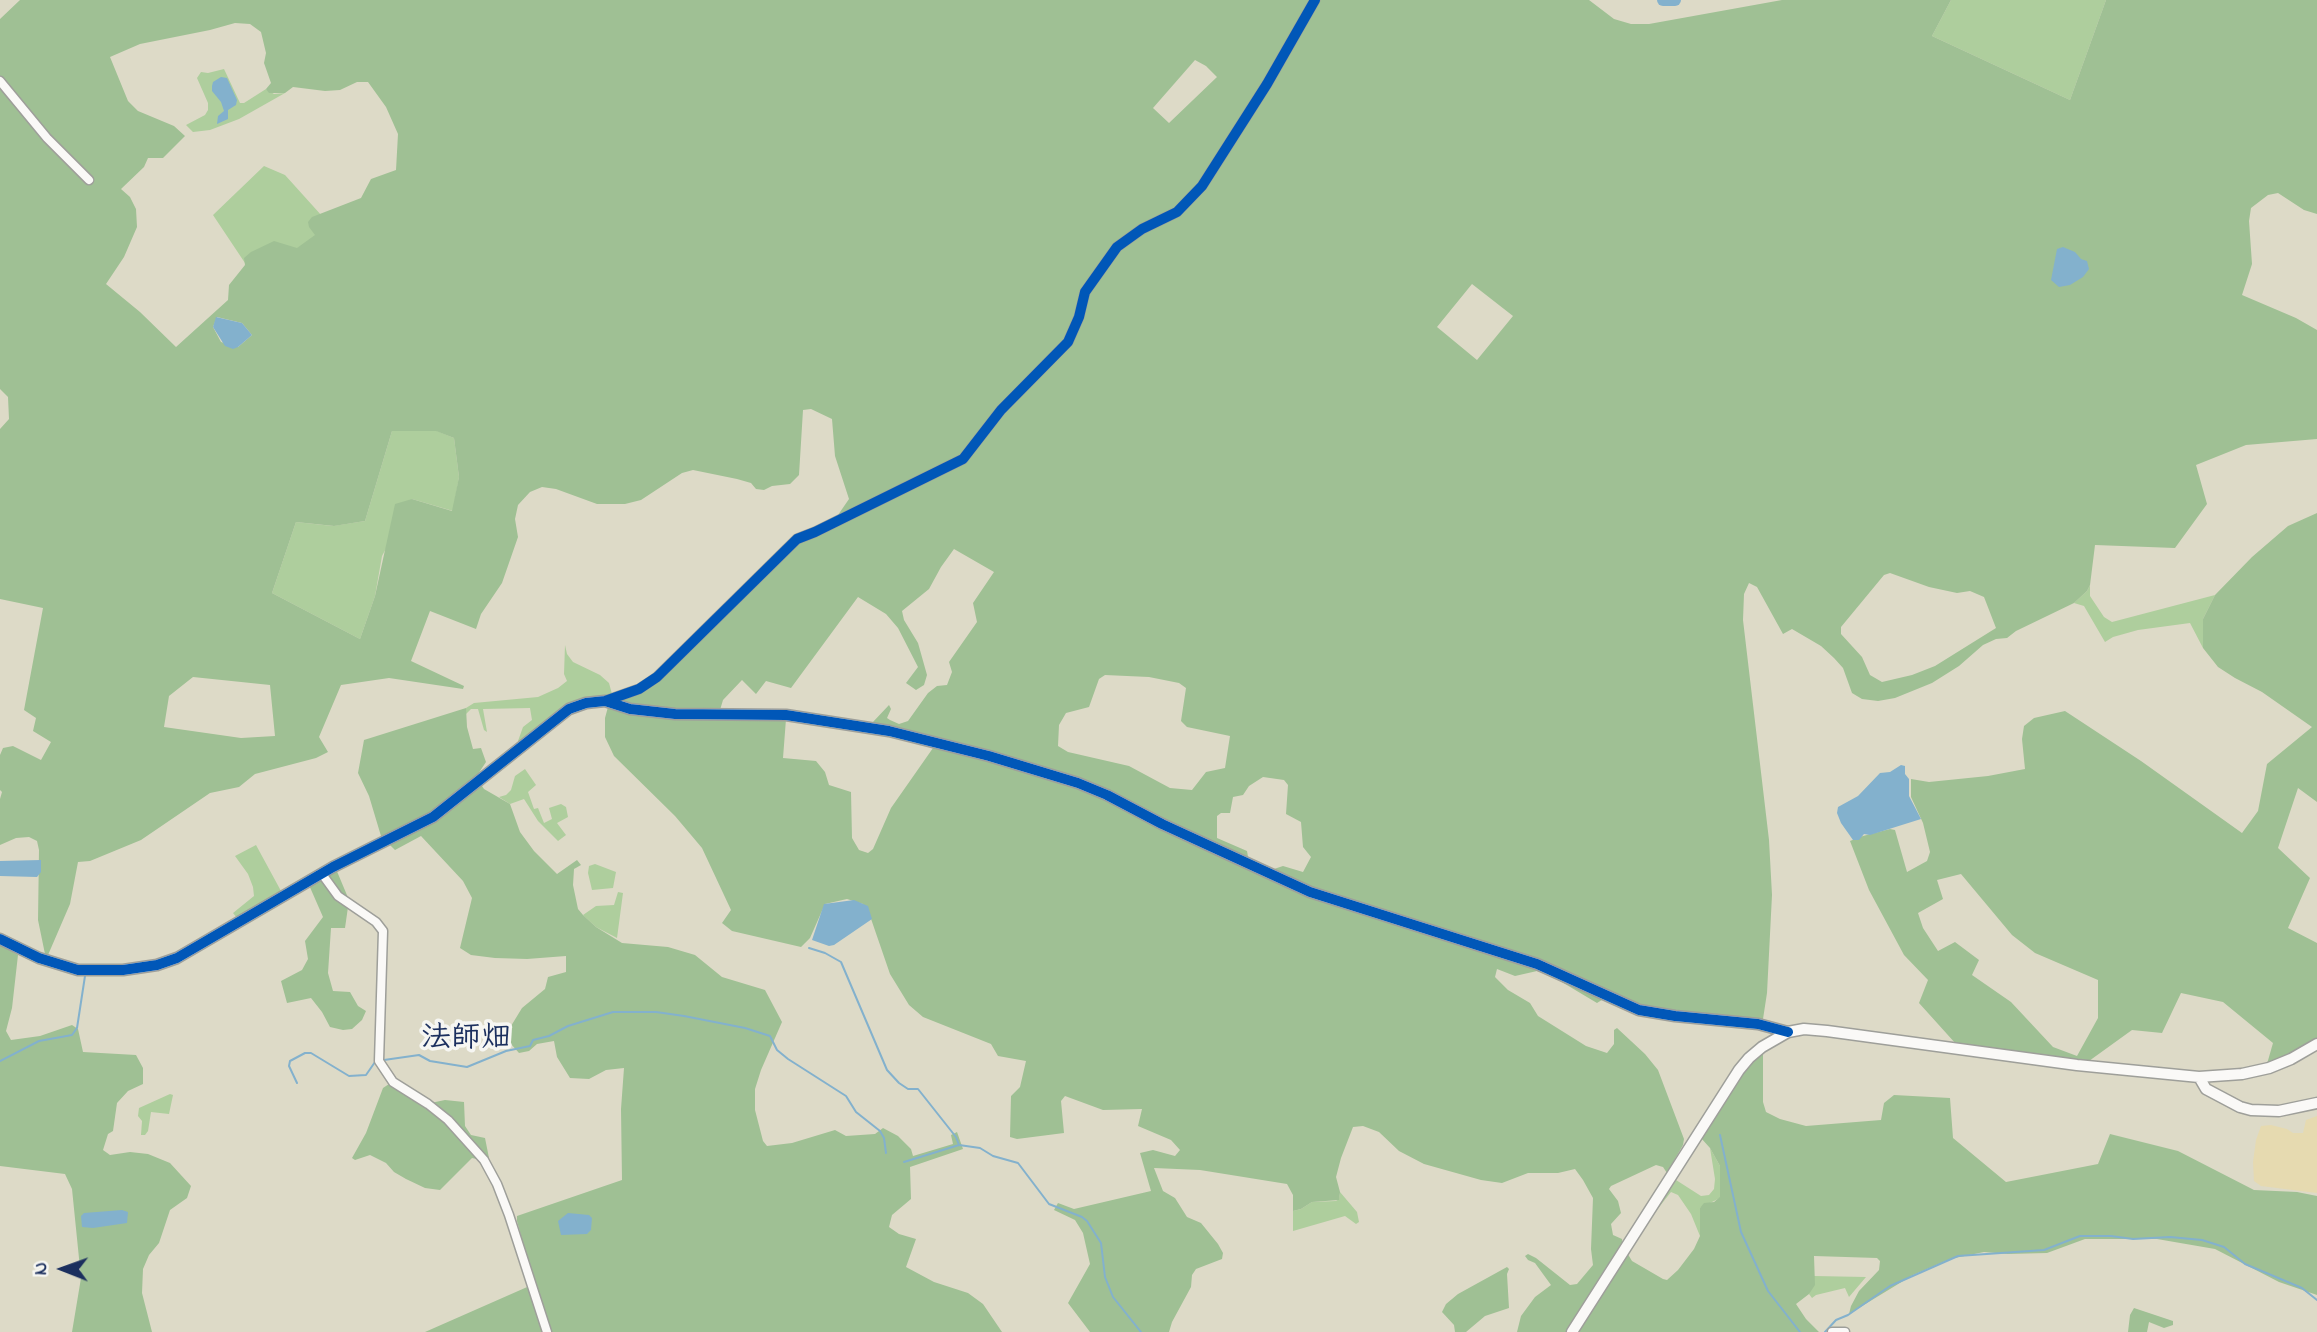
<!DOCTYPE html>
<html>
<head>
<meta charset="utf-8">
<style>
  body { margin:0 }
  #map { position:relative; width:2317px; height:1332px; overflow:hidden; background:#dddac7; font-family:"Indie Flower",sans-serif }
  canvas { display:block }
  .north { position:absolute; left:28px; top:1234px; width:70px; height:70px; -webkit-text-stroke:5px #f6f6f2; paint-order:stroke; rotate:271deg; font-size:19px; font-weight:700; line-height:28px; text-align:center; color:#1b2f5e }
  .north::after { content:''; display:block; margin:auto; width:24px; height:32px; background:#1b2f5e; clip-path:polygon(50% 0,100% 100%,50% 72%,0 100%) }
</style>
</head>
<body>
<div id="map">
<canvas width="2317" height="1332"></canvas>
<div class="north">N</div>
</div>
<script>
const context = document.querySelector('canvas').getContext('2d');
context.lineJoin = 'round';
function fill(path, color) {
  context.fillStyle = color;
  context.fill(path, 'evenodd');
}
function poly(rows) {
  const path = new Path2D();
  for (const r of rows) {
    path.moveTo(r[0], r[1]);
    for (let i = 2; i < r.length; i += 2) path.lineTo(r[i], r[i + 1]);
  }
  return path;
}
function strokePath(path, color, width, dash) {
  context.strokeStyle = color;
  context.lineWidth = width;
  context.lineCap = dash ? 'butt' : 'round';
  context.setLineDash(dash || []);
  context.stroke(path);
}
function drawText(font, color, halo, rows, align = 'center') {
  context.font = font + ' "Indie Flower","Klee One",sans-serif';
  context.lineWidth = 7;
  context.setLineDash([]);
  context.textBaseline = 'middle';
  context.strokeStyle = halo;
  context.fillStyle = color;
  for (const [text, x, y, turn = 0] of rows) {
    context.save();
    context.translate(x, y);
    context.rotate((+turn || 0) * Math.PI / 180);
    context.textAlign = isNaN(turn) ? turn : align;
    if (halo) context.strokeText(text, 0, 0);
    context.fillText(text, 0, 0);
    context.restore();
  }
}
const green = poly([
  [1951,0,2106,0,2070,100,1932,36],
  [224,69,240,103,244,103,266,89,274,94,285,93,239,119,210,130,193,132,186,125,205,115,208,110,208,103,197,78,201,72,208,73],
  [264,166,285,175,322,216,319,235,295,250,247,266,213,215],
  [392,431,437,431,454,438,459,477,453,511,412,499,382,556,375,596,360,639,272,593,296,522,333,526,365,521],
  [2090,585,2090,596,2104,617,2112,622,2215,595,2203,619,2203,648,2190,623,2138,630,2113,637,2105,642,2084,606,2074,603,2087,591],
  [565,645,567,654,573,662,600,675,609,683,612,694,583,700,520,744,518,741,523,727,532,720,530,708,483,709,487,732,484,730,478,709,471,709,466,714,466,708,474,703,538,697,558,688,567,681,564,674],
  [525,769,536,785,528,792,534,809,538,808,544,823,552,819,549,808,561,804,566,807,568,817,557,823,566,835,558,841,538,821,524,799,510,804,499,797,506,795,511,790,515,776],
  [443,780,454,791,442,801,430,806,421,793,431,781],
  [256,845,281,891,237,918,233,913,254,896,253,887,248,874,235,856],
  [595,864,616,872,613,888,592,890,588,873,589,866],
  [618,892,623,893,617,938,596,927,583,915,596,906,614,905],
  [170,1094,173,1095,169,1114,151,1112,148,1131,145,1135,141,1135,142,1121,138,1116,139,1108],
  [1710,1148,1720,1166,1721,1184,1720,1198,1700,1208,1700,1236,1691,1214,1678,1195,1671,1192,1652,1216,1676,1180,1701,1196,1709,1195,1714,1189,1715,1179],
  [1340,1192,1357,1212,1359,1222,1356,1224,1345,1216,1293,1231,1293,1211,1301,1209,1312,1202,1336,1201,1339,1199],
  [1814,1276,1866,1277,1849,1297,1845,1288,1816,1295,1812,1298,1809,1294]
]);
const forest = poly([
  [20,0,1589,0,1614,19,1631,24,1649,24,1782,0,1951,0,1932,36,2070,100,2106,0,2317,0,2317,214,2304,210,2278,193,2268,195,2251,208,2249,221,2252,264,2242,295,2296,318,2317,330,2317,439,2246,445,2196,465,2207,504,2175,548,2095,545,2090,585,2087,591,2074,603,2016,631,2007,638,1996,639,1983,645,1959,666,1932,683,1895,698,1878,701,1862,699,1852,693,1843,668,1834,658,1821,646,1792,629,1783,634,1757,587,1749,583,1744,594,1743,620,1769,840,1772,895,1767,993,1763,1019,1753,1019,1737,1027,1660,1018,1634,1013,1605,998,1597,1003,1550,975,1537,971,1515,976,1497,969,1495,977,1508,990,1530,1003,1538,1016,1586,1046,1607,1053,1614,1044,1614,1030,1617,1028,1645,1054,1658,1070,1684,1139,1683,1145,1667,1173,1663,1167,1656,1165,1611,1186,1609,1189,1618,1201,1621,1213,1611,1224,1613,1235,1622,1239,1623,1246,1632,1261,1663,1279,1667,1280,1678,1270,1694,1249,1700,1236,1700,1208,1704,1203,1714,1202,1720,1197,1720,1166,1710,1148,1701,1138,1746,1066,1763,1053,1763,1102,1766,1112,1780,1119,1806,1126,1881,1120,1884,1103,1894,1095,1950,1098,1953,1138,2006,1182,2098,1164,2110,1134,2178,1151,2254,1190,2297,1192,2317,1196,2317,1295,2279,1282,2215,1249,2157,1239,2085,1239,2047,1253,2008,1254,1984,1252,1950,1259,1913,1275,1849,1314,1851,1306,1859,1291,1879,1270,1880,1261,1877,1258,1814,1256,1815,1285,1809,1294,1796,1304,1806,1319,1819,1332,1517,1332,1521,1316,1535,1297,1551,1285,1535,1263,1528,1260,1525,1256,1528,1254,1536,1258,1570,1285,1577,1284,1593,1265,1591,1249,1593,1198,1583,1180,1575,1169,1558,1173,1528,1173,1502,1183,1481,1180,1424,1164,1399,1151,1379,1132,1363,1126,1353,1127,1341,1158,1336,1177,1340,1192,1339,1200,1312,1202,1301,1209,1293,1211,1293,1195,1287,1184,1200,1170,1154,1168,1163,1191,1175,1198,1187,1217,1201,1223,1218,1244,1223,1253,1222,1259,1196,1269,1192,1275,1191,1287,1172,1322,1169,1332,1090,1332,1068,1303,1090,1264,1083,1233,1075,1220,1054,1210,1058,1203,1074,1209,1151,1191,1140,1153,1153,1150,1175,1156,1180,1150,1171,1140,1138,1126,1142,1109,1103,1110,1065,1096,1061,1101,1064,1133,1017,1139,1010,1137,1011,1096,1020,1087,1026,1061,998,1056,991,1044,923,1017,909,1005,890,974,869,913,863,904,847,899,825,904,810,938,801,947,732,931,722,923,731,910,702,848,675,816,614,756,605,737,605,718,608,707,619,697,649,688,801,539,838,515,849,499,835,456,832,419,811,409,803,410,799,475,790,484,772,486,764,490,756,489,751,483,737,479,693,470,682,473,641,500,625,504,597,504,556,489,542,487,530,492,518,505,515,519,518,537,502,583,481,614,476,629,430,611,411,661,464,686,463,689,389,678,341,685,319,737,328,752,316,758,255,774,239,787,210,793,141,840,90,861,78,862,70,904,48,955,45,954,38,920,39,850,37,841,29,837,16,838,0,845,0,799,2,792,0,790,0,755,3,748,13,746,41,760,51,742,33,731,36,718,24,710,43,608,0,599,0,429,9,419,8,397,0,389,0,19],
  [235,23,250,24,261,32,266,53,264,63,271,83,266,89,269,93,285,93,293,87,325,91,340,90,357,82,368,82,386,107,398,134,396,170,371,179,361,198,312,217,308,222,309,227,315,235,297,248,274,241,251,252,244,258,245,265,229,285,228,300,176,347,140,312,106,284,124,257,137,227,136,209,130,197,121,189,144,167,148,158,163,158,185,136,174,126,138,111,128,101,110,57,140,44,210,30],
  [1195,60,1206,66,1217,77,1169,123,1153,108],
  [1472,284,1513,316,1477,360,1437,327],
  [217,317,242,323,252,335,238,347,221,342,213,327],
  [392,431,436,431,454,438,459,477,452,511,412,499,395,504,375,596,360,639,272,593,296,522,334,526,365,521],
  [954,549,994,572,973,603,977,622,949,662,952,672,947,685,937,686,928,693,908,721,899,724,890,720,887,718,891,709,889,705,872,723,871,725,935,739,933,748,891,808,873,849,868,853,859,850,852,838,851,792,829,785,825,772,816,761,783,758,786,719,720,710,723,700,742,680,756,694,766,681,791,688,858,597,886,614,898,628,918,667,906,683,916,690,924,685,927,675,918,643,904,620,902,611,929,589,941,567],
  [1890,573,1929,587,1957,593,1970,591,1984,597,1996,628,1935,666,1912,675,1882,682,1870,675,1862,657,1841,634,1841,627,1884,575],
  [1105,675,1149,677,1179,683,1186,688,1181,721,1187,727,1230,736,1225,768,1206,772,1192,790,1170,788,1129,766,1068,752,1058,746,1059,725,1066,713,1089,707,1099,679],
  [193,677,270,685,275,736,241,738,164,727,169,696],
  [1263,777,1284,780,1288,785,1286,814,1301,822,1303,847,1311,857,1303,872,1283,866,1271,870,1249,862,1247,851,1217,838,1217,816,1221,813,1230,813,1233,797,1243,795,1249,786],
  [2317,513,2317,802,2298,788,2278,848,2310,878,2288,928,2317,943,2317,1040,2283,1058,2267,1064,2273,1043,2223,1002,2181,993,2162,1033,2132,1030,2089,1061,2060,1059,1956,1044,1919,1003,1928,980,1904,955,1869,890,1850,841,1863,836,1890,829,1895,830,1907,872,1927,861,1930,852,1923,823,1911,797,1911,779,1929,782,1988,776,2025,769,2022,739,2024,726,2034,718,2065,711,2141,761,2242,833,2258,811,2267,764,2312,727,2262,692,2235,678,2218,667,2203,648,2203,619,2215,595,2252,557,2288,526],
  [1961,874,2012,935,2035,953,2098,980,2098,1018,2077,1056,2053,1047,2011,1002,1972,975,1979,960,1955,942,1938,951,1923,928,1918,913,1943,899,1937,880],
  [466,708,467,727,473,749,481,748,486,762,476,777,484,789,510,804,520,832,534,851,557,874,577,860,581,865,574,869,573,885,578,909,583,915,596,927,622,943,668,947,695,955,722,977,765,990,782,1022,761,1070,755,1089,755,1110,763,1141,767,1146,792,1143,835,1130,846,1136,875,1134,883,1128,898,1136,911,1149,913,1156,953,1144,951,1135,957,1132,963,1149,910,1167,911,1199,892,1215,889,1227,899,1234,916,1239,906,1267,934,1282,968,1293,983,1304,1002,1332,425,1332,534,1284,517,1221,517,1216,622,1180,621,1109,624,1068,606,1070,589,1079,570,1078,557,1057,554,1041,537,1044,529,1051,519,1053,511,1044,511,1026,522,1008,545,989,548,977,566,972,566,956,527,959,495,958,471,955,460,948,472,898,463,881,421,836,395,850,381,836,369,796,358,773,364,740],
  [336,869,349,900,345,928,331,928,328,973,333,991,350,992,358,1006,366,1011,362,1020,352,1029,343,1030,330,1027,322,1012,311,998,287,1003,281,981,302,970,308,959,305,941,323,917,309,885],
  [0,945,18,955,12,1008,6,1031,11,1040,40,1036,72,1025,78,1029,83,1052,136,1055,143,1068,143,1084,128,1091,117,1103,113,1131,108,1134,103,1150,110,1155,130,1152,148,1154,170,1163,191,1186,187,1198,170,1210,159,1243,149,1255,143,1269,142,1293,152,1332,72,1332,81,1278,72,1189,65,1174,0,1166],
  [389,1084,426,1104,445,1100,464,1102,465,1126,471,1135,485,1138,489,1158,486,1161,472,1158,440,1190,425,1188,406,1179,394,1172,386,1163,370,1155,355,1160,352,1158,366,1133,383,1088],
  [1507,1267,1509,1269,1507,1274,1509,1308,1485,1316,1466,1332,1455,1332,1454,1325,1442,1312,1446,1304,1458,1294],
  [2134,1308,2173,1321,2173,1325,2164,1328,2149,1322,2147,1332,2128,1332,2130,1315]
]);
const sand = poly([
  [2317,1116,2317,1193,2261,1186,2254,1181,2253,1162,2256,1140,2261,1126,2271,1125,2287,1129,2293,1133,2303,1133,2306,1120]
]);
const water = poly([
  [221,77,227,78,237,100,236,105,228,110,228,119,217,124,218,116,224,111,221,102,212,91,212,86,213,82],
  [2063,247,2075,252,2081,259,2087,261,2089,269,2083,277,2070,285,2059,287,2051,280,2057,249],
  [216,317,242,323,252,335,238,347,233,349,225,346,213,327],
  [1901,765,1905,766,1905,774,1909,779,1909,796,1921,819,1870,835,1864,834,1859,840,1853,840,1841,823,1837,813,1838,807,1858,796,1880,773,1890,772],
  [41,860,41,872,37,877,0,876,0,861],
  [854,900,868,906,872,919,834,945,829,946,812,940,824,904],
  [122,1210,128,1212,127,1223,93,1228,82,1227,81,1216,84,1213],
  [568,1213,589,1215,592,1218,591,1230,587,1234,561,1235,558,1221]
]);
const stream = poly([
  [809,948,825,953,841,962,887,1070,899,1083,908,1089,918,1089,956,1137,959,1145,980,1148,993,1156,1018,1163,1049,1204,1082,1217,1087,1221,1101,1243,1105,1277,1113,1297,1141,1332],
  [384,1060,419,1055,430,1061,467,1067,506,1051,530,1046,533,1040,549,1036,568,1026,613,1012,656,1012,684,1016,745,1028,770,1036,777,1050,788,1059,846,1096,856,1112,880,1131,884,1138,886,1153],
  [0,1061,39,1041,72,1035,77,1028,85,976],
  [297,1083,289,1066,290,1061,305,1053,311,1053,349,1076,366,1075,375,1062],
  [1720,1135,1741,1232,1768,1291,1800,1332],
  [904,1162,959,1145],
  [1825,1332,1836,1320,1848,1315,1890,1286,1958,1256,2044,1250,2080,1236,2111,1236,2133,1239,2170,1237,2202,1240,2224,1247,2245,1264,2302,1288,2317,1300]
]);
const river = poly([
  [1663,0,1675,0]
]);
const minor = poly([
  [0,81,47,138,89,180],
  [605,701,639,689,657,677,797,539,815,532,963,459,1001,410,1068,342,1079,317,1085,292,1117,247,1142,229,1177,212,1202,186,1267,84,1315,0],
  [322,874,338,896,376,922,383,931,379,1061,393,1082,428,1104,448,1120,484,1160,497,1184,509,1215,547,1332],
  [1832,1332,1845,1332]
]);
const tertiary = poly([
  [0,939,39,958,78,970,123,970,157,965,177,958,333,867,433,817,569,709,586,703,605,701,630,709,675,714,786,715,889,731,989,756,1078,783,1107,795,1162,824,1310,892,1537,964,1639,1010,1675,1016,1758,1024,1788,1032],
  [2199,1077,2206,1089,2240,1107,2251,1110,2279,1111,2317,1103],
  [1572,1332,1739,1070,1749,1058,1762,1047,1788,1032,1804,1029,1827,1031,2077,1065,2199,1077,2242,1074,2269,1068,2291,1059,2317,1044]
]);
const cycleway = poly([
  [605,701,639,689,657,677,797,539,815,532,963,459,1001,410,1068,342,1079,317,1085,292,1117,247,1142,229,1177,212,1202,186,1267,84,1315,0],
  [0,939,39,958,78,970,123,970,157,965,177,958,333,867,433,817,569,709,586,703,605,701,630,709,675,714,786,715,889,731,989,756,1078,783,1107,795,1162,824,1310,892,1537,964,1639,1010,1675,1016,1758,1024,1788,1032]
]);
const neighbourhoodNames = [
  ["法師畑",466,1041]
];
fill(green, '#aece9d');
fill(forest, '#9fc094');
fill(sand, '#e6dab0');
fill(water, '#83b1cd');
strokePath(stream, '#83b1cd', 2);
strokePath(river, '#83b1cd', 12);
strokePath(minor, '#9e9f9a', 11);
strokePath(tertiary, '#9e9f9a', 13);
strokePath(minor, '#faf9f7', 8);
strokePath(tertiary, '#faf9f7', 10);
strokePath(cycleway, '#0057b8', 10);
drawText('bold 30px', '#1b2f5e', '#f6f6f2', neighbourhoodNames);
</script>
</body>
</html>
